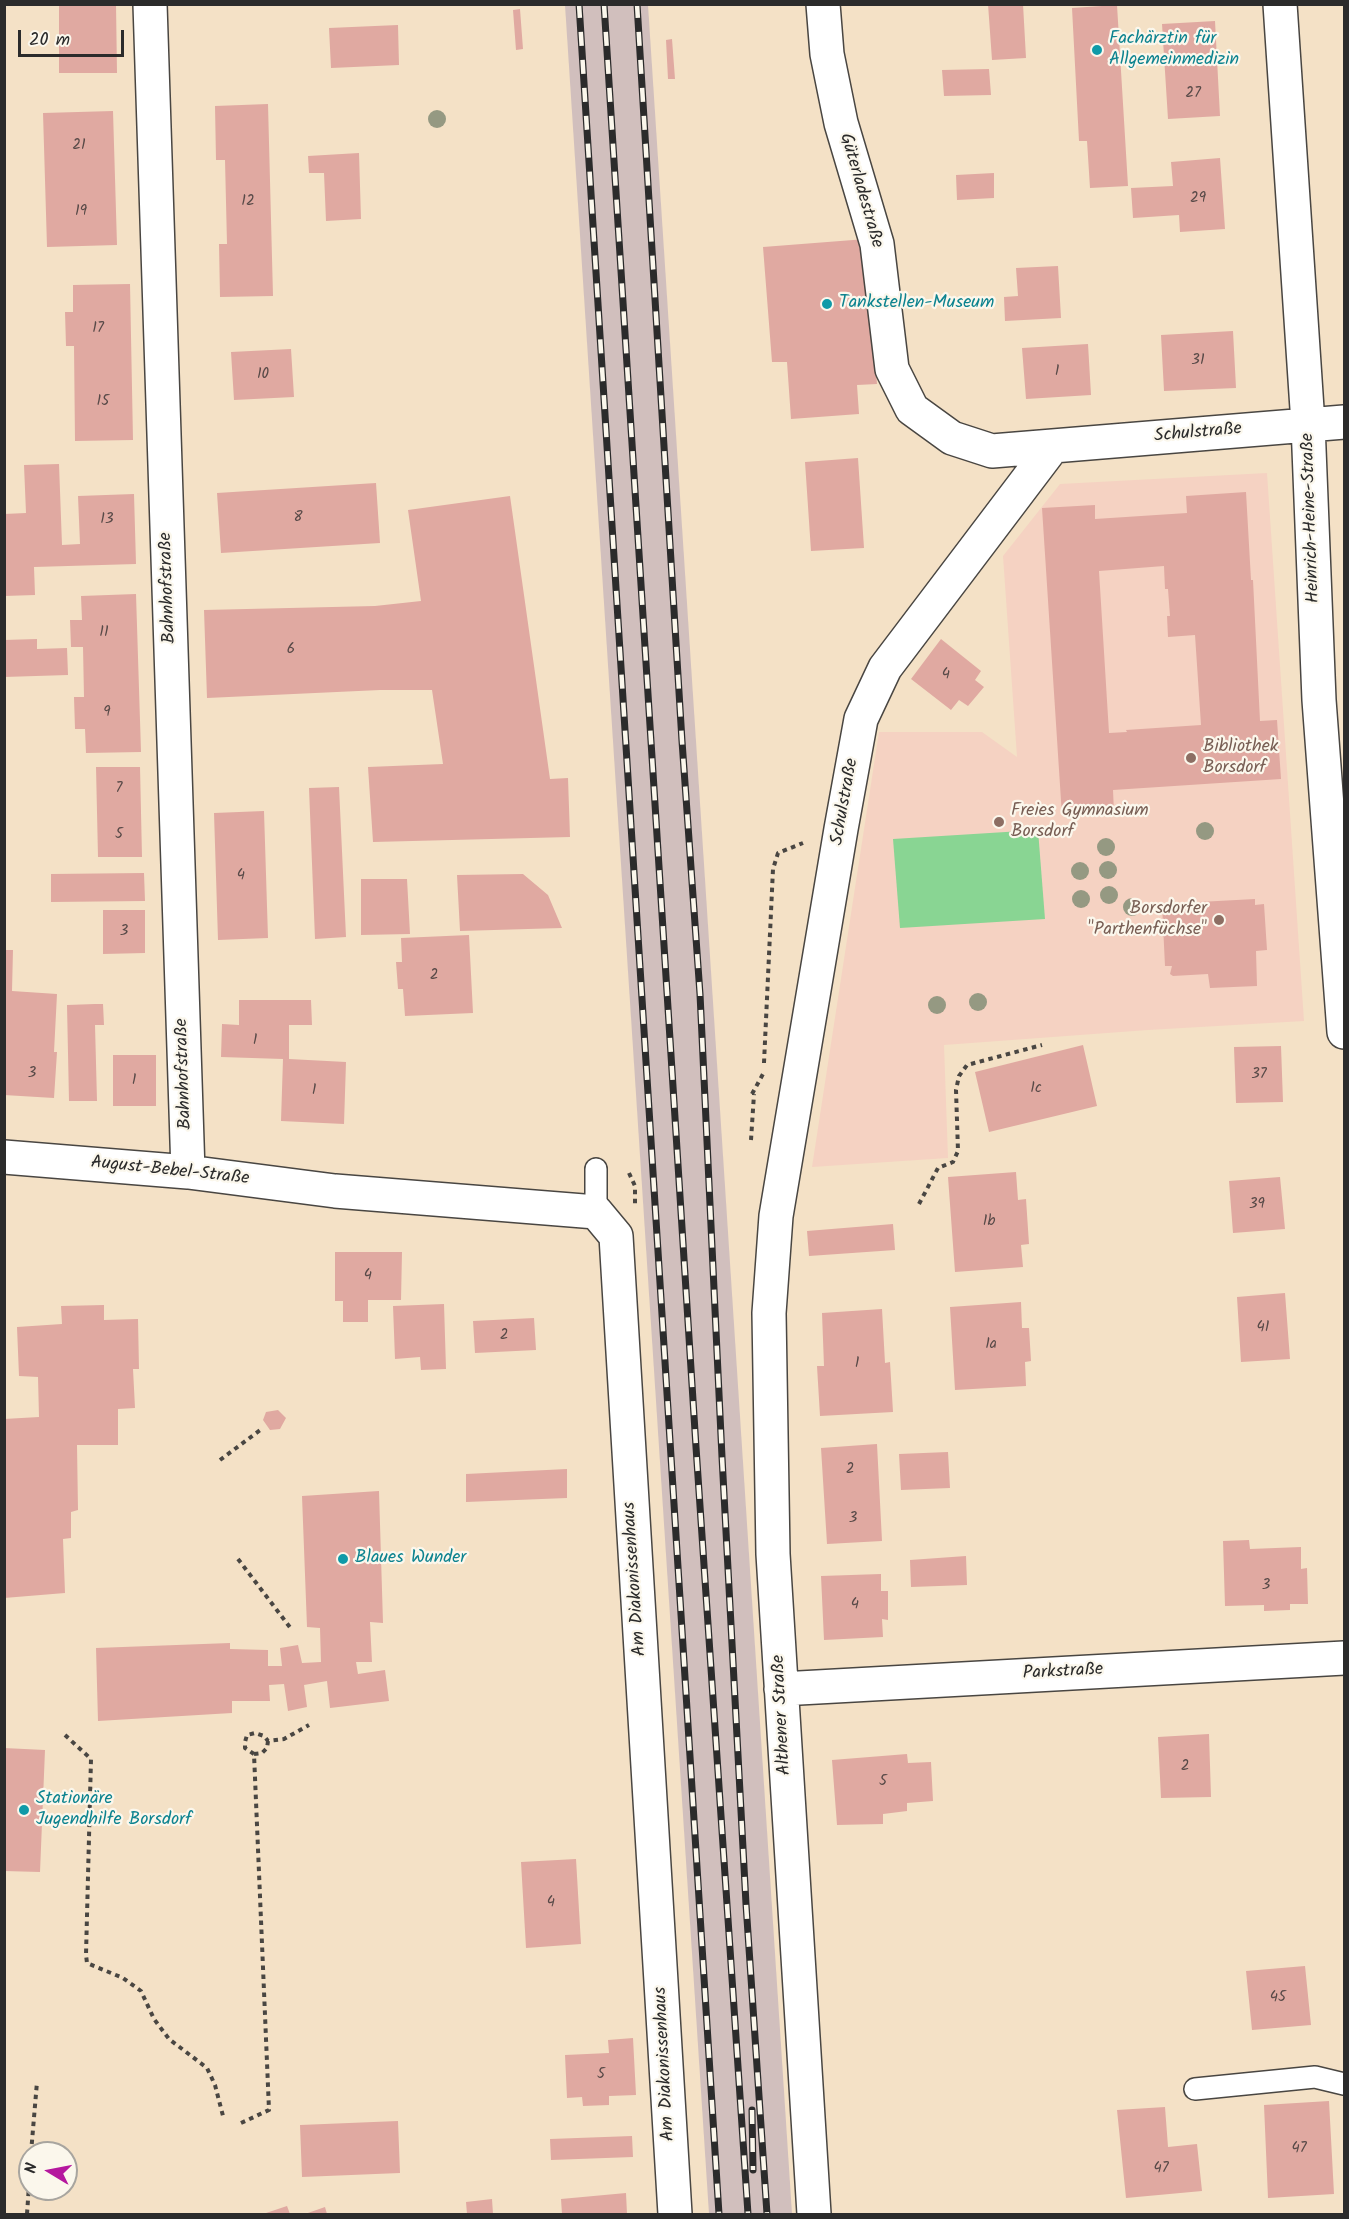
<!DOCTYPE html>
<html>
<head>
<meta charset="utf-8">
<style>
  body { margin:0 }
  #map { position:relative; width:1349px; height:2219px; overflow:hidden; background:#f4e1c6; font-family:Kalam,sans-serif }
  canvas { display:block }
  .frame { position:absolute; inset:0; border:6px solid #2b2b2b; pointer-events:none }
  .north { position:absolute; left:18px; top:2141px; width:60px; height:60px; box-sizing:border-box; background:#fbf7ec; border:2px solid #a8a59f; border-radius:50%; rotate:280deg; font-size:16px; font-weight:700; line-height:24px; text-align:center; color:#2b2b2b }
  .north::after { content:''; display:block; margin:auto; width:21px; height:27px; background:#b5179e; clip-path:polygon(50% 0,100% 100%,50% 72%,0 100%) }
  .scale { position:absolute; left:18px; top:30px; width:106px; height:27px; box-sizing:border-box; border:3px solid #2b2b2b; border-top:0; padding-left:8px; font-size:18px; line-height:21px; white-space:nowrap; color:#2b2b2b; -webkit-text-stroke:4px #fbf7ec; paint-order:stroke }
</style>
</head>
<body>
<div id="map">
<canvas width="1349" height="2219"></canvas>
<div class="frame"></div>
<div class="north">N</div>
<div class="scale">20 m</div>
</div>
<script>
const context = document.querySelector('canvas').getContext('2d');
context.lineJoin = 'round';
function fill(path, color) {
  context.fillStyle = color;
  context.fill(path, 'evenodd');
}
function poly(rows) {
  const path = new Path2D();
  for (const r of rows) {
    path.moveTo(r[0], r[1]);
    for (let i = 2; i < r.length; i += 2) path.lineTo(r[i], r[i + 1]);
  }
  return path;
}
function strokePath(path, color, width, dash) {
  context.strokeStyle = color;
  context.lineWidth = width;
  context.lineCap = dash ? 'butt' : 'round';
  context.setLineDash(dash || []);
  context.stroke(path);
}
function drawText(font, color, halo, rows, align = 'center') {
  context.font = font + ' Kalam,sans-serif';
  context.lineWidth = 4.5;
  context.setLineDash([]);
  context.textBaseline = 'middle';
  context.strokeStyle = halo;
  context.fillStyle = color;
  for (const [text, x, y, turn = 0] of rows) {
    context.save();
    context.translate(x, y);
    context.rotate((+turn || 0) * Math.PI / 180);
    context.textAlign = isNaN(turn) ? turn : align;
    if (halo) context.strokeText(text, 0, 0);
    context.fillText(text, 0, 0);
    context.restore();
  }
}
const built = poly([
  [1267,473,1304,1021,1148,1030,944,1045,948,1158,812,1167,879,732,982,732,1017,757,1003,556,1060,484]
]);
const industrial = poly([
  [565,5,648,5,792,2214,709,2214]
]);
const green = poly([
  [1038,830,1045,919,900,928,893,839]
]);
const building = poly([
  [59,4,116,4,117,73,59,73],
  [988,4,1023,4,1026,58,992,60],
  [1117,5,1128,186,1090,188,1087,141,1079,141,1072,8],
  [520,9,523,49,516,50,513,10],
  [1215,21,1220,116,1168,119,1162,24],
  [398,25,399,65,331,68,329,28],
  [672,39,675,79,668,79,666,40],
  [989,69,991,95,944,96,942,70],
  [268,104,273,296,220,297,219,244,227,244,225,160,216,160,215,106],
  [113,111,117,245,47,247,43,113],
  [359,153,361,219,326,221,324,173,309,173,308,156],
  [1220,158,1225,229,1180,232,1179,215,1133,218,1131,188,1173,186,1171,162],
  [994,173,994,198,957,200,956,175],
  [866,239,877,384,857,385,859,414,791,419,787,362,772,362,763,247],
  [1058,266,1061,318,1005,321,1004,297,1018,296,1016,268],
  [130,284,133,440,75,441,74,346,66,346,65,312,73,312,73,285],
  [1233,331,1236,388,1164,391,1161,335],
  [1088,344,1091,395,1026,399,1022,348],
  [291,349,294,397,234,400,231,352],
  [858,458,864,548,811,551,805,462],
  [59,464,62,545,80,544,78,496,134,494,136,564,34,567,35,595,4,596,4,514,26,513,24,465],
  [376,483,380,543,221,553,217,493],
  [1246,492,1251,580,1253,580,1260,721,1277,720,1281,779,1113,790,1114,813,1062,816,1042,508,1095,505,1095,519,1187,513,1186,496],
  [1164,566,1165,589,1168,589,1170,616,1167,616,1168,637,1195,635,1201,725,1126,730,1127,732,1109,733,1099,571],
  [510,496,550,779,568,778,570,837,373,842,368,767,443,764,432,690,380,690,207,698,204,610,375,606,421,601,408,510],
  [136,594,141,752,86,753,85,729,75,729,74,697,84,697,83,647,71,647,70,620,82,620,81,596],
  [37,639,37,649,67,648,68,675,4,677,4,640],
  [941,639,981,671,975,680,984,687,968,706,959,700,951,710,911,679],
  [96,767,140,767,142,857,98,857],
  [339,787,346,937,315,939,309,788],
  [264,811,268,938,218,940,214,813],
  [144,873,145,901,51,902,51,874],
  [523,874,548,895,562,928,460,931,457,875],
  [361,879,407,879,410,934,361,935],
  [1255,899,1255,905,1264,904,1267,950,1256,951,1257,986,1210,988,1208,974,1173,976,1170,974,1172,966,1165,966,1162,904],
  [103,910,145,910,145,953,103,954],
  [469,935,473,1013,405,1016,403,989,398,989,396,962,402,962,401,938],
  [4,950,13,950,12,991,57,994,54,1052,57,1052,54,1098,4,1095],
  [239,1000,311,1000,312,1025,289,1025,289,1059,346,1062,344,1124,281,1121,283,1059,221,1057,222,1024,239,1025],
  [95,1004,103,1004,104,1025,95,1025,97,1101,69,1101,67,1005],
  [1083,1045,1097,1106,989,1132,975,1072],
  [1281,1046,1283,1102,1236,1103,1234,1047],
  [113,1055,156,1055,156,1106,113,1106],
  [1016,1172,1018,1200,1026,1199,1029,1244,1021,1245,1023,1267,955,1272,948,1177],
  [1280,1177,1285,1229,1233,1233,1229,1181],
  [893,1224,895,1250,809,1256,807,1231],
  [335,1252,402,1252,401,1300,368,1300,368,1322,343,1322,343,1301,335,1301],
  [1285,1293,1290,1359,1241,1362,1237,1297],
  [1021,1302,1022,1328,1029,1328,1031,1361,1025,1362,1026,1386,955,1390,950,1307],
  [444,1304,446,1369,421,1370,420,1357,395,1359,393,1306],
  [104,1305,104,1320,138,1319,139,1369,133,1369,135,1408,118,1409,118,1445,77,1445,78,1510,71,1512,71,1538,63,1539,65,1593,4,1598,4,1419,39,1417,38,1377,19,1376,17,1327,62,1324,61,1306],
  [882,1309,885,1363,890,1362,893,1412,820,1416,817,1366,824,1366,822,1313],
  [534,1318,536,1350,475,1353,473,1321],
  [278,1410,286,1418,280,1429,270,1430,263,1420,266,1412],
  [877,1444,882,1541,827,1544,821,1448],
  [948,1452,950,1488,901,1490,899,1454],
  [567,1469,567,1498,466,1502,466,1474],
  [379,1491,383,1623,370,1622,372,1662,356,1662,358,1674,385,1670,389,1701,330,1708,327,1681,304,1685,307,1707,288,1711,284,1684,269,1685,270,1701,232,1701,232,1713,98,1721,96,1648,230,1643,230,1649,268,1650,268,1666,282,1666,280,1648,298,1645,302,1663,321,1662,320,1628,307,1627,302,1496],
  [1249,1540,1250,1549,1301,1547,1301,1569,1307,1568,1308,1604,1290,1604,1290,1610,1264,1611,1264,1605,1225,1606,1223,1541],
  [966,1556,967,1585,911,1587,910,1560],
  [881,1574,881,1591,888,1591,888,1620,882,1619,883,1637,824,1640,821,1576],
  [1209,1734,1211,1797,1161,1798,1158,1737],
  [4,1748,45,1750,40,1872,4,1871],
  [907,1754,908,1763,931,1762,933,1801,907,1803,907,1811,883,1814,883,1824,837,1825,832,1760],
  [576,1859,581,1944,526,1948,521,1862],
  [1305,1966,1311,2025,1252,2030,1246,1971],
  [633,2038,636,2095,609,2096,609,2105,583,2106,582,2097,567,2098,565,2055,609,2053,608,2040],
  [1329,2101,1334,2194,1268,2198,1264,2105],
  [1165,2107,1168,2147,1197,2144,1202,2191,1126,2198,1117,2110],
  [398,2121,400,2173,302,2177,300,2125],
  [632,2136,633,2157,551,2160,550,2139],
  [626,2193,627,2214,562,2214,561,2199],
  [492,2199,493,2214,467,2214,466,2202],
  [287,2206,290,2214,263,2214],
  [325,2207,327,2214,305,2214]
]);
const path = poly([
  [764,1063,773,869,778,853,803,843],
  [752,1094,763,1074],
  [751,1140,754,1094],
  [629,1173,635,1186,635,1204],
  [919,1204,938,1168,953,1162,958,1151,956,1090,959,1076,967,1065,1042,1045],
  [220,1460,263,1428],
  [238,1559,292,1630],
  [65,1735,91,1759,86,1955,87,1963,123,1978,141,1991,154,2019,169,2039,207,2068,215,2085,223,2116],
  [254,1754,262,1753,267,1748,268,1741],
  [241,2123,269,2110,254,1754,245,1748,245,1742,247,1735,255,1733,264,1736,268,1741,284,1739,309,1725],
  [31,2153,37,2082],
  [27,2214,30,2171]
]);
const service = poly([
  [596,1212,596,1169],
  [1195,2089,1315,2077,1344,2084]
]);
const minor = poly([
  [150,4,188,1172],
  [823,4,827,54,841,123,877,244,892,369,912,409,952,438,992,451,1344,422],
  [1280,4,1308,424,1319,700,1344,1032],
  [4,1157,188,1172,335,1191,596,1212,616,1236,675,2214],
  [781,1689,1344,1658],
  [814,2214,773,1554,769,1313,776,1216,841,829,861,719,885,668,1053,446]
]);
const rail = poly([
  [579,4,719,2214],
  [604,4,696,1447,748,2214],
  [637,4,682,741,700,994,722,1457,746,1904,767,2214],
  [752,2110,753,2170]
]);
const trees = [
  [437,119],
  [1205,831],
  [1106,847],
  [1108,870],
  [1080,871],
  [1109,895],
  [1081,899],
  [1132,907],
  [978,1002],
  [937,1005]
];
const markers = [
  [1097,50,6,"#0f9aa8"],
  [827,304,6,"#0f9aa8"],
  [1191,758,6,"#8d6e63"],
  [999,822,6,"#8d6e63"],
  [1219,920,6,"#8d6e63"],
  [343,1559,6,"#0f9aa8"],
  [24,1810,6,"#0f9aa8"]
];
const numberNames = [
  ["27",1193,94],
  ["21",79,146],
  ["29",1198,199],
  ["12",248,202],
  ["19",81,212],
  ["17",98,329],
  ["31",1198,361],
  ["1",1057,372],
  ["10",263,375],
  ["15",103,402],
  ["8",298,518],
  ["13",107,520],
  ["11",104,633],
  ["6",291,650],
  ["4",946,675],
  ["9",107,713],
  ["7",119,789],
  ["5",119,835],
  ["4",241,876],
  ["3",124,932],
  ["2",434,976],
  ["1",255,1041],
  ["3",32,1074],
  ["37",1259,1075],
  ["1",134,1081],
  ["1c",1036,1089],
  ["1",314,1091],
  ["39",1257,1205],
  ["1b",989,1222],
  ["4",368,1276],
  ["41",1263,1328],
  ["2",504,1336],
  ["1a",991,1345],
  ["1",857,1364],
  ["2",850,1470],
  ["3",853,1519],
  ["3",1266,1586],
  ["4",855,1605],
  ["2",1185,1767],
  ["5",883,1782],
  ["4",551,1903],
  ["45",1278,1998],
  ["5",601,2075],
  ["47",1299,2149],
  ["47",1161,2169]
];
const cultureNames = [
  ["Fachärztin für",1109,40],
  ["Allgemeinmedizin",1109,61],
  ["Tankstellen-Museum",839,304],
  ["Blaues Wunder",355,1559],
  ["Stationäre",36,1800],
  ["Jugendhilfe Borsdorf",36,1821]
];
const streetNames = [
  ["Güterladestraße",860,191,74],
  ["Schulstraße",1198,434,-5],
  ["Heinrich-Heine-Straße",1312,518,-92],
  ["Bahnhofstraße",169,588,-92],
  ["Schulstraße",846,802,-80],
  ["Bahnhofstraße",185,1074,-92],
  ["August-Bebel-Straße",170,1172,6],
  ["Am Diakonissenhaus",636,1579,-94],
  ["Parkstraße",1063,1673,-3],
  ["Althener Straße",783,1715,-93],
  ["Am Diakonissenhaus",666,2064,-93]
];
const educationNames = [
  ["Bibliothek",1203,748],
  ["Borsdorf",1203,769],
  ["Freies Gymnasium",1011,812],
  ["Borsdorf",1011,833],
  ["Borsdorfer",1207,910,"right"],
  ["\"Parthenfüchse\"",1207,931,"right"]
];
fill(built, '#f5d2c2');
fill(industrial, '#d1bfbd');
fill(green, '#89d593');
fill(building, '#e0a9a1');
strokePath(service, '#494642', 24);
strokePath(minor, '#494642', 36);
strokePath(path, '#494642', 4, [4.5, 4.5]);
strokePath(service, '#fff', 21);
strokePath(minor, '#fff', 33);
strokePath(rail, '#2b2b2b', 7);
strokePath(rail, '#fbf7ec', 4.5, [14]);
context.fillStyle = '#959982';
for (const [x, y] of trees) {
  context.beginPath();
  context.arc(x, y, 9, 0, 2 * Math.PI);
  context.fill();
}
for (const [x, y, r, color] of markers) {
  const dot = new Path2D();
  dot.arc(x, y, r, 0, 2 * Math.PI);
  context.fillStyle = color;
  context.fill(dot);
  strokePath(dot, '#fbf7ec', 2);
}
drawText('15px', '#584a48', null, numberNames);
drawText('18px', '#0d838f', '#fbf7ec', cultureNames, 'left');
drawText('18px', '#2b2b2b', '#fbf7ec', streetNames);
drawText('18px', '#785e54', '#fbf7ec', educationNames, 'left');
</script>
</body>
</html>
